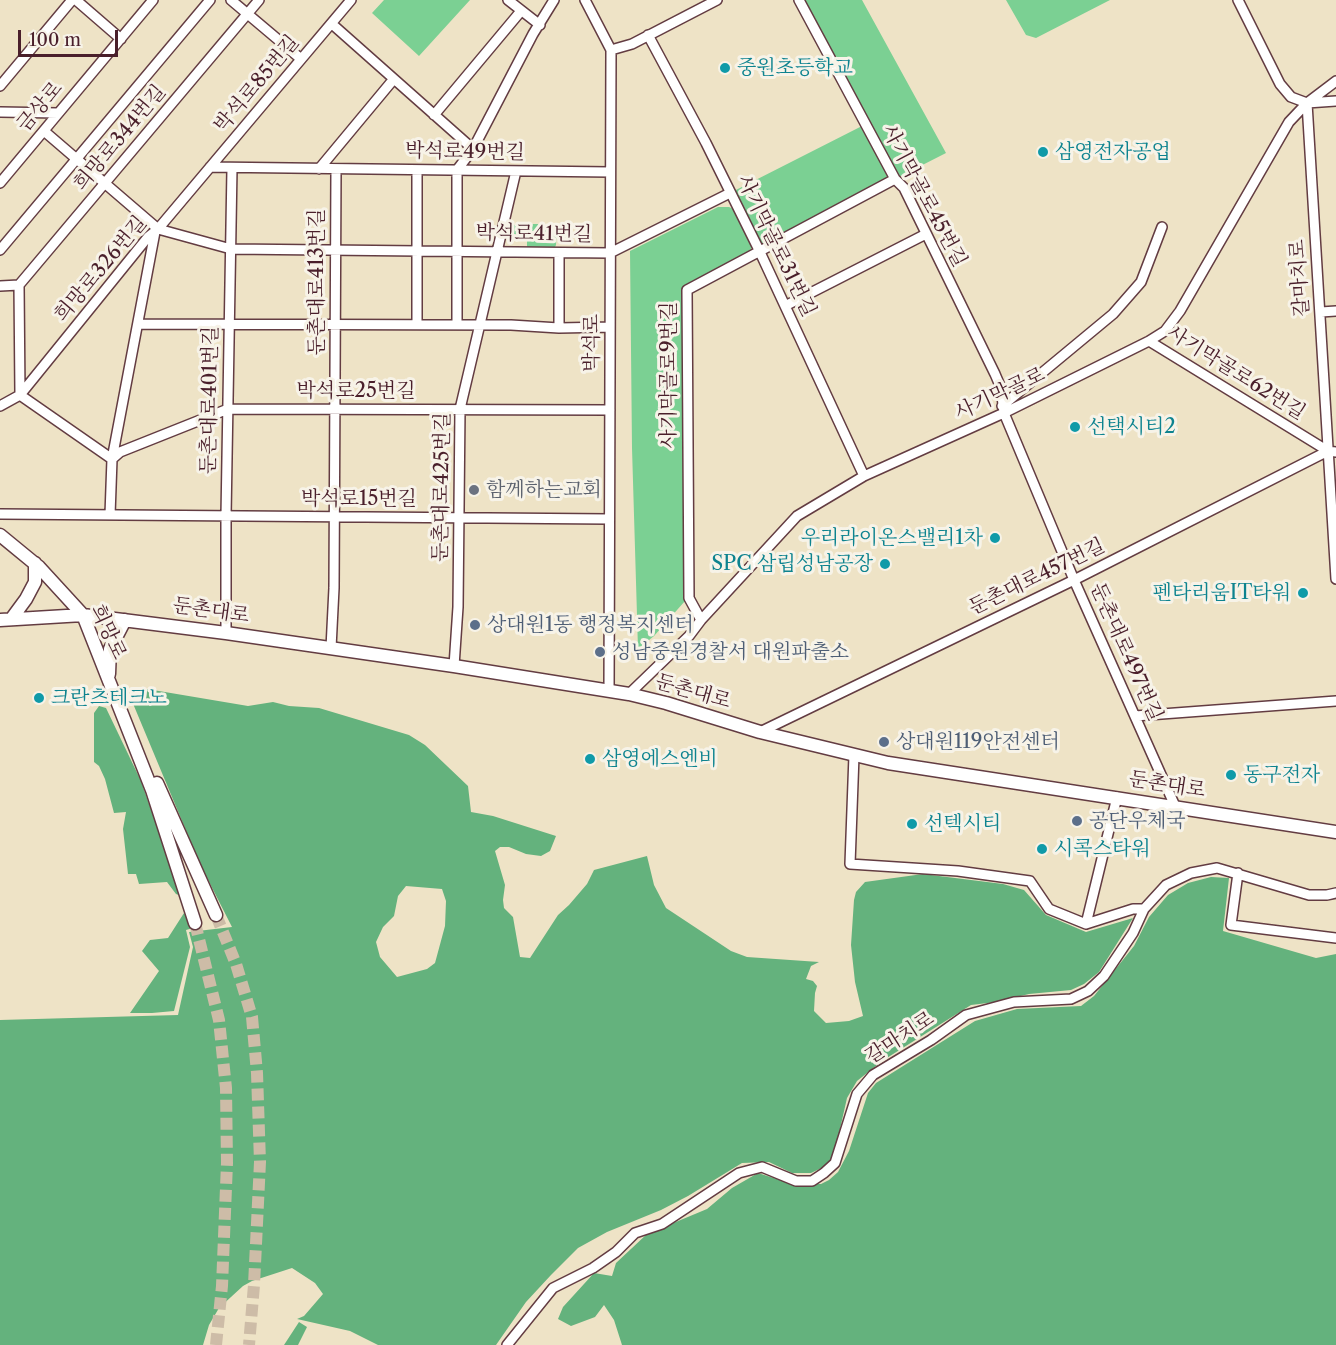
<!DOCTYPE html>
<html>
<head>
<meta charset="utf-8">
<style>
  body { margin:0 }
  #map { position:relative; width:1336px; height:1345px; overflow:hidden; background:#eee3c6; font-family:"Libre Caslon Text",serif }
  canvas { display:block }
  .scale { position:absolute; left:18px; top:30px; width:100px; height:27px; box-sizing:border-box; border:3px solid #4a1f2b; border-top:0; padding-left:8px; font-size:18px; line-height:21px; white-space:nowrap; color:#4a1f2b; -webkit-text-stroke:4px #f7f3e8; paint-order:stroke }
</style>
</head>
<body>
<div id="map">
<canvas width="1336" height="1345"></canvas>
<div class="scale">100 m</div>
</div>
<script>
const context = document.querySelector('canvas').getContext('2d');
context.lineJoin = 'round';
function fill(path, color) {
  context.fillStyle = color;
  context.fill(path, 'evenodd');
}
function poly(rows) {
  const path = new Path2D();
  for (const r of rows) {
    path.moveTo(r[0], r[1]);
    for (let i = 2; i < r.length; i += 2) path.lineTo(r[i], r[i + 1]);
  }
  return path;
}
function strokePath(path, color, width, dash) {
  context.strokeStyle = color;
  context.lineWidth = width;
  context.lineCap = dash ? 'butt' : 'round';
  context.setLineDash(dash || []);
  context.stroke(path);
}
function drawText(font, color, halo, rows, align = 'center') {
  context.font = font + ' "Libre Caslon Text","Noto Serif KR",serif';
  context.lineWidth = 6;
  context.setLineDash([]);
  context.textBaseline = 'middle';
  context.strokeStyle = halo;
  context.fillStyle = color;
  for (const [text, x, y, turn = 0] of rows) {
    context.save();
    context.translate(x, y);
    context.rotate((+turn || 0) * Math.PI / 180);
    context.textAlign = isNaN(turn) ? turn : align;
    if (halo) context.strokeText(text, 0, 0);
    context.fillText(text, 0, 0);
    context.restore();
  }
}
const green = poly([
  [384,0,470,0,419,56,372,13],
  [802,0,862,0,946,153,895,179],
  [1006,0,1110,0,1036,38,1026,35],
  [862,126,890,181,759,250,730,193],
  [718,207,729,207,736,210,752,239,751,249,749,253,689,285,685,509,685,601,654,636,638,649,632,448,630,251],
  [533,224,538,224,539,226,557,224,556,245,554,249,527,249,527,235,511,234,511,225]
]);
const forest = poly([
  [147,689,248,706,273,702,289,706,319,708,409,735,425,745,468,786,471,812,493,816,556,836,550,851,541,856,526,854,509,847,500,847,495,851,505,885,503,900,504,908,513,917,520,957,530,958,558,915,569,905,587,884,594,870,647,856,654,885,666,908,731,951,747,957,819,962,811,966,806,979,813,981,817,986,815,993,814,1011,826,1023,849,1021,863,1016,855,982,851,945,854,900,856,892,865,882,923,874,1003,884,1024,890,1046,915,1086,932,1133,918,1099,972,1084,984,1071,990,1029,994,996,1002,971,1005,882,1061,857,1081,847,1098,835,1151,828,1165,811,1173,792,1173,769,1162,742,1163,688,1196,661,1210,607,1232,578,1248,551,1275,526,1302,496,1345,378,1345,350,1331,297,1319,304,1316,323,1294,315,1283,292,1268,252,1281,243,1286,219,1308,209,1325,203,1345,0,1345,0,1020,178,1015,193,947,189,932,232,927,200,864,129,694],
  [406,886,442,889,446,901,445,926,435,963,427,969,397,977,380,957,376,942,383,927,394,916,398,896],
  [99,706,106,708,141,781,181,896,176,894,167,882,139,884,136,874,128,874,123,829,126,812,114,813,105,779,99,766,94,762,94,713],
  [1211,877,1229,878,1223,931,1316,958,1336,954,1336,1345,622,1345,614,1320,604,1305,595,1317,571,1326,558,1319,563,1307,594,1273,612,1276,616,1263,647,1234,707,1209,732,1188,758,1173,786,1182,821,1184,829,1180,838,1172,849,1151,868,1093,876,1083,975,1021,1017,1009,1081,1006,1094,996,1134,946,1149,917,1168,895,1188,883],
  [184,913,193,928,186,930,190,947,174,1011,152,1013,130,1013,159,971,142,951,150,940,168,938],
  [299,1322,307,1327,298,1345,284,1345]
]);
const majorTunnel = poly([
  [216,915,236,964,252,1017,257,1073,260,1162,254,1285,249,1345],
  [195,923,219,1020,226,1088,227,1163,222,1286,216,1345]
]);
const minor = poly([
  [76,0,121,39],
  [231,0,301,59],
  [508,0,540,25],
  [585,0,611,50,609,691],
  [799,0,895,179,904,188,995,374,1001,388,1004,413,1074,580,1175,806],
  [1238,0,1280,84,1291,97,1307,103,1336,101],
  [332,24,473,149],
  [648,35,706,143,759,250,864,476],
  [611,50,632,44,717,0],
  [0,86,72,0],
  [1307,103,1336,579],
  [0,112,58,113],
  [434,115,521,11],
  [44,131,158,229,231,249,610,253,730,193],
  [210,167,610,172],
  [319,169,393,80],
  [417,170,417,324],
  [0,183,153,0],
  [0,250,210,0],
  [0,286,19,285],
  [785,306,926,234],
  [1321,312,1336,311],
  [139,324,511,325,559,328,609,327],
  [457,325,457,170,473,149,533,34,554,0],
  [559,328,559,253],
  [1149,341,1328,451,1336,452],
  [20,395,19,285,259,0],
  [20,395,112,459],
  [0,406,20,395,148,237,158,229,351,0],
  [1002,406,1113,314,1141,282,1162,227],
  [112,459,120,452,228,409,610,410],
  [0,514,609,519],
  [110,515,112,459,155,232],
  [701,620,689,598,687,290,895,179],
  [226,633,226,516,232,168],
  [331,648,334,588,336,169],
  [454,666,458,607,460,409,516,171],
  [629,694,689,636,701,620,797,516,864,476,1006,412,1149,341,1165,331,1180,311,1289,122,1307,103,1336,81],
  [1135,716,1336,701],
  [760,732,1074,580,1328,451],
  [854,755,850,864,958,871,1030,881,1049,909,1086,924,1133,909,1144,909],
  [1238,873,1231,925,1336,938],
  [1086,924,1117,797],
  [507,1345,553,1288,593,1268,616,1252,635,1233,662,1224,739,1173,762,1167,796,1181,812,1181,824,1173,835,1163,857,1094,873,1075,931,1040,966,1015,1014,1002,1071,999,1088,991,1104,976,1133,933,1144,909,1166,885,1191,873,1217,868,1309,895,1327,895,1336,893]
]);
const major = poly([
  [0,535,39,567,83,615,152,790,195,923],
  [12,618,26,599,35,582,35,563],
  [0,620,83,615,226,633,454,666,629,694,666,703,760,732,888,763,1336,832],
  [109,674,110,649,125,620],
  [157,783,216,915]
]);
const markers = [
  [725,68,6,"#0f9aa8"],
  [1043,152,6,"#0f9aa8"],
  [1075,427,6,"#0f9aa8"],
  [474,490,6,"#6b7280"],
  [995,538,6,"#0f9aa8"],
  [885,564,6,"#0f9aa8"],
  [1303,593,6,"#0f9aa8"],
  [475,625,6,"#5c6f8a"],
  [600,652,6,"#5c6f8a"],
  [39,698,6,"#0f9aa8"],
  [884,742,6,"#5c6f8a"],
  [590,759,6,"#0f9aa8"],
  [1231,775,6,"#0f9aa8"],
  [1077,821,6,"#5c6f8a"],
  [912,824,6,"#0f9aa8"],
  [1042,849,6,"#0f9aa8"]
];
const cultureNames = [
  ["중원초등학교",737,68],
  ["삼영전자공업",1055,152],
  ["선택시티2",1087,427],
  ["우리라이온스밸리1차",983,538,"right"],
  ["SPC 삼립성남공장",873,564,"right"],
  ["펜타리움IT타워",1291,593,"right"],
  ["크란츠테크노",51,698],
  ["삼영에스엔비",602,759],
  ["동구전자",1243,775],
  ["선텍시티",924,824],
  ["시콕스타워",1054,849]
];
const streetNames = [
  ["박석로85번길",257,84,-50],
  ["금상로",40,107,-50],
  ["희망로344번길",120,138,-50],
  ["박석로49번길",465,152,1],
  ["사기막골로45번길",924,196,62],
  ["박석로41번길",534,234,1],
  ["사기막골로31번길",776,246,64],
  ["희망로326번길",101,269,-50],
  ["갈마치로",1300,278,-94],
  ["둔촌대로413번길",317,282,-90],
  ["박석로",592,343,-90],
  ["사기막골로62번길",1236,373,32],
  ["사기막골로9번길",669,375,-90],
  ["박석로25번길",356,391],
  ["사기막골로",1000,394,-25],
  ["둔촌대로401번길",210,400,-89],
  ["둔촌대로425번길",442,487,-89],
  ["박석로15번길",359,499],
  ["둔촌대로457번길",1037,577,-26],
  ["둔촌대로",211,611,8],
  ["희망로",108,632,65],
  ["둔촌대로497번길",1126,652,66],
  ["둔촌대로",693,692,16],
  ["둔촌대로",1167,785,9],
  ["갈마치로",900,1038,-33]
];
const worshipNames = [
  ["함께하는교회",486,490]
];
const serviceNames = [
  ["상대원1동 행정복지센터",487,625],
  ["성남중원경찰서 대원파출소",612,652],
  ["상대원119안전센터",896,742],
  ["공단우체국",1089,821]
];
fill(green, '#7bd093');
fill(forest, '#64b27d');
strokePath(majorTunnel, '#cdbca7', 12, [12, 6]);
strokePath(minor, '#633c42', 12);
strokePath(major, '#633c42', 15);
strokePath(minor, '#fff', 9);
strokePath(major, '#fff', 12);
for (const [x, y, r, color] of markers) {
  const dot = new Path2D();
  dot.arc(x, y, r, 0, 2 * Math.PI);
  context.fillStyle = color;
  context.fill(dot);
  strokePath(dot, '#f7f3e8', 2);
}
drawText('20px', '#0d838f', '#f7f3e8', cultureNames, 'left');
drawText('20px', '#4a1f2b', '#f7f3e8', streetNames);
drawText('20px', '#5b616d', '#f7f3e8', worshipNames, 'left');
drawText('20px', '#4e5e75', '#f7f3e8', serviceNames, 'left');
</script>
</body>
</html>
